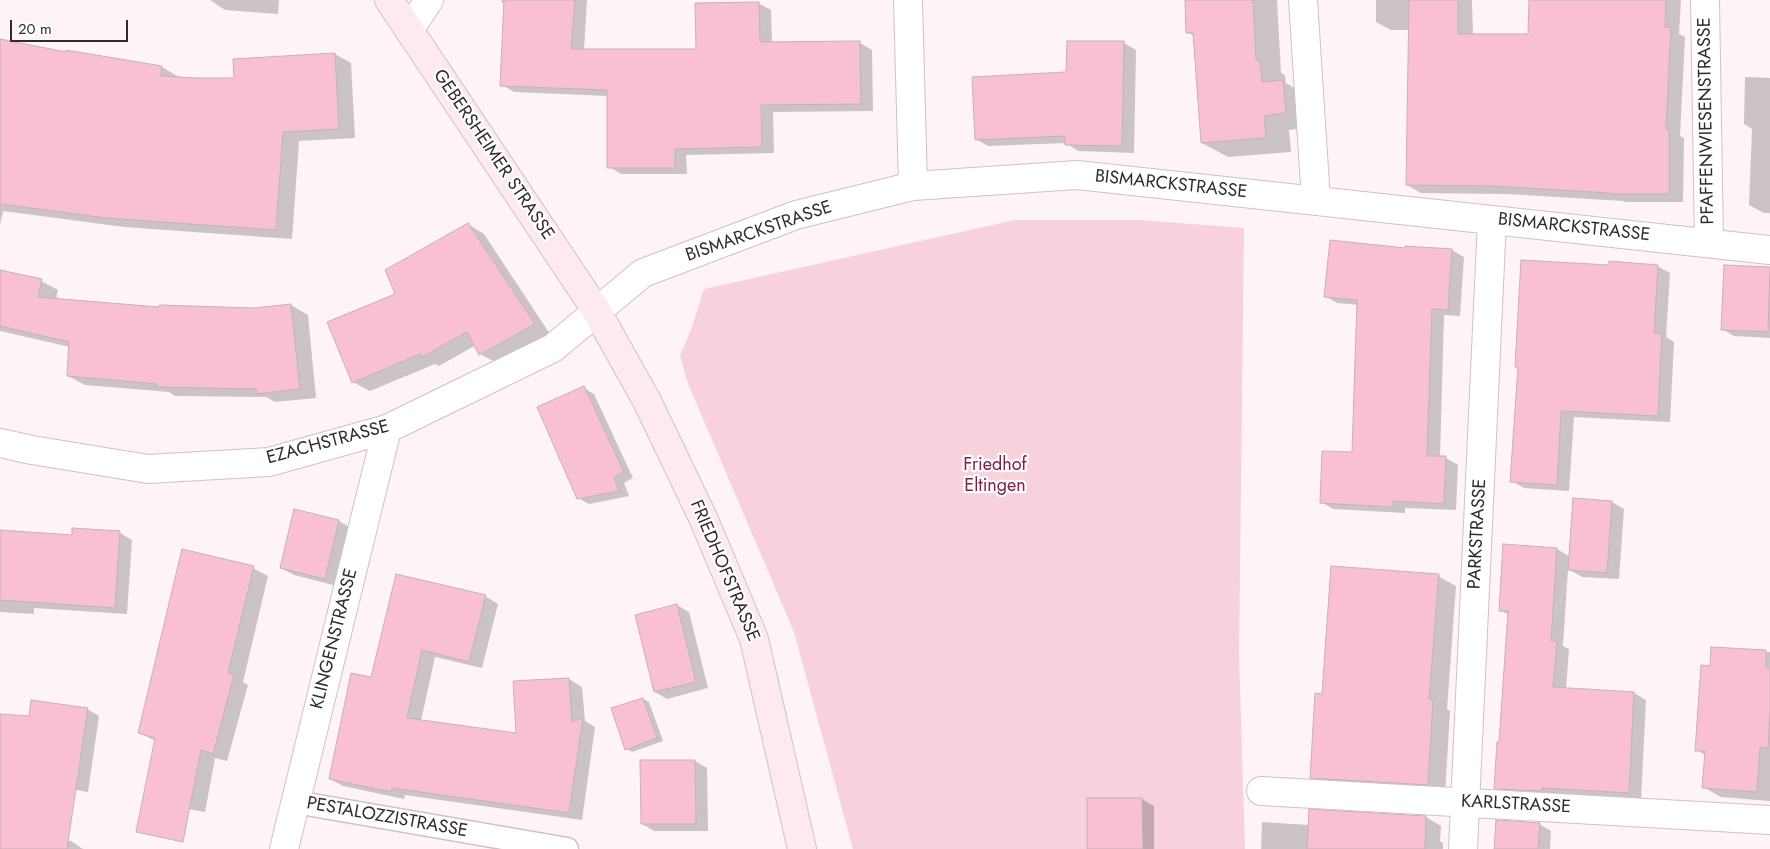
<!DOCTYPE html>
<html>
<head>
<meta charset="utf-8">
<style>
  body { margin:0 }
  #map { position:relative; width:1770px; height:849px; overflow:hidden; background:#fef4f6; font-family:Jost,sans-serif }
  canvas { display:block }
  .scale { position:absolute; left:10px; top:20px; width:118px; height:22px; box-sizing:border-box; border:2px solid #322b2d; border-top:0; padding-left:6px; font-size:15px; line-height:18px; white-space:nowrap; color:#322b2d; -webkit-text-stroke:4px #fff; paint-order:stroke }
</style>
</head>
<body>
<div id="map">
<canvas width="1770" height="849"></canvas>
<div class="scale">20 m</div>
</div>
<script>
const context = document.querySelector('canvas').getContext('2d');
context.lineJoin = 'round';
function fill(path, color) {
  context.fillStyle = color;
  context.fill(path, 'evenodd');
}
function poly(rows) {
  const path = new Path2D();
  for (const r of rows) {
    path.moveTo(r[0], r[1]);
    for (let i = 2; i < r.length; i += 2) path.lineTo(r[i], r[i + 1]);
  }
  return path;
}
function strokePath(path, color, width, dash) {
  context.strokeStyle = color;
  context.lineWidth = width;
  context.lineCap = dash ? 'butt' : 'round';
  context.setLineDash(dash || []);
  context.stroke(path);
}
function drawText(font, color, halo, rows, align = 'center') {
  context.font = font + ' Jost,sans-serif';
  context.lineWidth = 4.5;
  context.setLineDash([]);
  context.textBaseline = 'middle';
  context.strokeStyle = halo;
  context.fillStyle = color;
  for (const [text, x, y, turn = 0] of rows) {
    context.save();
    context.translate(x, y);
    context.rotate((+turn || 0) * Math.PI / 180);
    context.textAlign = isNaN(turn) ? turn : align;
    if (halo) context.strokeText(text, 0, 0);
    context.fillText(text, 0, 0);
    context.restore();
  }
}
const green = poly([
  [1015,220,1140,220,1244,228,1239,654,1245,849,853,849,794,632,689,386,680,356,692,327,704,289]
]);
const shadow = poly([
  [210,0,279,0,278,14,225,10],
  [502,0,587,0,584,50,697,50,758,3,771,10,772,43,860,43,872,50,873,111,773,112,774,153,686,155,687,174,621,174,609,167,608,96,514,92,502,85,505,4,501,2],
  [1186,0,1277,0,1281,73,1285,75,1286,83,1308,96,1311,127,1289,130,1291,152,1228,157,1202,143,1194,36,1188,32],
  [1376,0,1472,0,1473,35,1601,34,1602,0,1681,0,1679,34,1685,37,1680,136,1684,138,1683,202,1626,202,1623,201,1507,194,1421,193,1407,185,1410,30,1391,30,1376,22],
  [0,40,67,53,67,51,162,67,179,77,178,78,236,79,335,54,351,63,355,138,299,141,292,239,124,227,3,211,0,225],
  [1124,43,1136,50,1134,153,1078,151,1066,143,988,146,976,139,1067,74],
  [1745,77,1770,78,1770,213,1764,213,1749,205,1752,129,1744,124],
  [468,224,484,234,550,334,497,363,480,354,476,345,439,366,435,364,370,391,353,382,396,295],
  [1406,249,1452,250,1464,257,1460,316,1444,315,1440,457,1446,458,1458,465,1456,510,1405,508,1405,513,1333,509,1321,502,1353,454,1358,305,1337,303,1325,296],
  [1610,266,1657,266,1670,273,1666,337,1674,342,1670,422,1574,417,1569,491,1524,488,1512,481,1519,368,1516,366],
  [1725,266,1770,268,1770,338,1734,336,1722,329],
  [0,271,41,281,58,290,56,300,160,308,254,309,291,305,308,315,316,398,275,402,266,397,175,396,169,392,85,385,68,376,70,347,0,331],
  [584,388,594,394,633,478,624,483,629,496,589,504,578,498],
  [1612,502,1624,509,1619,579,1582,577,1568,569,1563,646,1569,649,1566,689,1634,693,1646,700,1641,799,1507,795,1495,788,1500,744,1509,615,1500,610,1557,549,1570,557],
  [295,510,339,521,351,528,337,586,294,575,281,568],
  [0,531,73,536,120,533,132,540,127,614,34,608,34,614,0,612],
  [253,568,268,576,243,682,248,685,227,761,215,758,205,812,160,804,156,741,139,733],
  [1438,576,1456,586,1447,709,1450,711,1445,794,1329,788,1312,777,1323,695],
  [485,596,498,604,482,668,435,657,421,721,517,734,514,682,569,679,582,687,585,721,595,727,582,820,405,795,404,799,343,786,330,779,372,678],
  [677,605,689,612,708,688,667,699,655,692],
  [1712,649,1770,652,1770,801,1721,797,1703,787,1705,755,1697,750,1711,667],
  [643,699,649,702,663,741,632,752,626,749],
  [87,709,99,716,88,792,33,783,0,775,0,716,30,718],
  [695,761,707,768,708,831,654,831,642,824],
  [1088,799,1142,799,1154,806,1154,849,1088,849],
  [1310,811,1426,817,1441,826,1440,841,1443,843,1443,849,1261,849,1262,822,1309,825],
  [1539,824,1551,831,1550,849,1496,849],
  [0,838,25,838,71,841,83,849,0,849]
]);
const building = poly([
  [504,0,575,0,571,49,696,49,695,3,759,2,760,42,860,41,861,104,761,105,762,147,675,149,675,168,607,168,607,90,500,86,504,0],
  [1185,0,1253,0,1256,60,1260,59,1262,82,1283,80,1286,113,1264,116,1266,138,1201,143,1193,33,1186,33,1185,0],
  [1409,0,1458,0,1458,34,1528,34,1529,0,1666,0,1665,27,1671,28,1666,129,1669,129,1669,194,1610,194,1610,193,1492,186,1406,185,1409,0],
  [0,39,66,52,66,50,162,66,161,76,197,78,234,78,233,59,335,53,339,129,283,132,276,230,106,218,0,204,0,39],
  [1067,41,1124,41,1122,146,1065,145,1065,136,975,140,972,77,1066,72,1067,41],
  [468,223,535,324,479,355,467,332,422,357,420,354,352,383,327,322,395,294,385,270,468,223],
  [1330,240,1405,248,1405,246,1452,249,1448,310,1432,309,1427,456,1446,456,1444,504,1393,501,1393,507,1320,503,1322,451,1352,452,1357,300,1324,297,1330,240],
  [1521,260,1609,265,1609,261,1658,265,1654,333,1662,333,1658,416,1561,411,1557,485,1510,482,1518,367,1515,367,1521,260],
  [1724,265,1770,267,1768,332,1721,330,1724,265],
  [0,270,42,279,38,297,159,307,159,305,254,308,291,304,300,389,257,394,256,389,157,387,157,384,67,376,69,342,0,326,0,270],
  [584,386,624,472,614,477,619,491,577,499,537,407,584,386],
  [1573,498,1612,501,1607,573,1568,570,1573,498],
  [294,509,339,520,325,579,280,568,294,509],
  [72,528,120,531,115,608,0,600,0,530,72,535,72,528],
  [1503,544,1557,548,1551,641,1557,641,1553,687,1634,692,1629,793,1542,788,1542,791,1494,789,1497,742,1499,742,1508,611,1499,611,1503,544],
  [182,549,254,566,228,673,234,675,213,754,201,750,183,842,136,832,155,738,138,733,182,549],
  [1331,566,1439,574,1429,699,1433,700,1428,785,1310,778,1315,693,1322,694,1331,566],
  [396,574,486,595,469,662,422,650,407,718,516,733,513,681,569,678,572,722,583,718,569,813,392,788,391,792,329,779,351,673,371,677,396,574],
  [677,604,696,682,654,692,635,615,677,604],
  [1711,647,1766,650,1766,668,1770,668,1770,713,1768,748,1760,747,1757,792,1702,788,1705,751,1695,751,1701,665,1710,666,1711,647],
  [643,698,657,738,625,750,611,708,643,698],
  [31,700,88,708,67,849,0,849,0,714,29,716,31,700],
  [640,760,695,760,696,824,641,824,640,760],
  [1087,798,1142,798,1143,849,1087,849,1087,798],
  [1309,809,1426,816,1425,849,1307,849,1309,809],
  [1496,820,1540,823,1538,849,1494,849,1496,820]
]);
const lane = poly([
  [295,802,567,849]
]);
const street = poly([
  [908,0,913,186],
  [1303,0,1316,200],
  [1705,0,1709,243],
  [409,30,429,0],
  [0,443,32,450,148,469,269,462,387,429,553,348,643,273,796,215,913,186,1077,175,1770,250],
  [1261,791,1770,820],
  [284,849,387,429],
  [1463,849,1492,220]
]);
const secondary = poly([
  [389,0,596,310,647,401,704,520,754,639,802,849]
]);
const streetNames = [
  ["PFAFFENWIESENSTRASSE",1707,121,-91],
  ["GEBERSHEIMER STRASSE",493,155,56],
  ["BISMARCKSTRASSE",1171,185,6],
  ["BISMARCKSTRASSE",1574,228,6],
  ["BISMARCKSTRASSE",759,232,-19],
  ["EZACHSTRASSE",328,443,-15],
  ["PARKSTRASSE",1478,534,-87],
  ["FRIEDHOFSTRASSE",724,571,67],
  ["KLINGENSTRASSE",335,639,-76],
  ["KARLSTRASSE",1516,805,3],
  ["PESTALOZZISTRASSE",387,818,10]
];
const parkNames = [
  ["Friedhof",995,466],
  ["Eltingen",995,487]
];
fill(green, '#f7d1db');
fill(shadow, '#0003');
fill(building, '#f9c0d1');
strokePath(building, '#c3b2b6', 1);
strokePath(lane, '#d1c0c4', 25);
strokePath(street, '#d1c0c4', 30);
strokePath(secondary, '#d1c0c4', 30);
strokePath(lane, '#fff', 22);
strokePath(street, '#fff', 28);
strokePath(secondary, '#fceaef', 28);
drawText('18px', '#322b2d', '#fff', streetNames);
drawText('18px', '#841b49', '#fff', parkNames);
</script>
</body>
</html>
